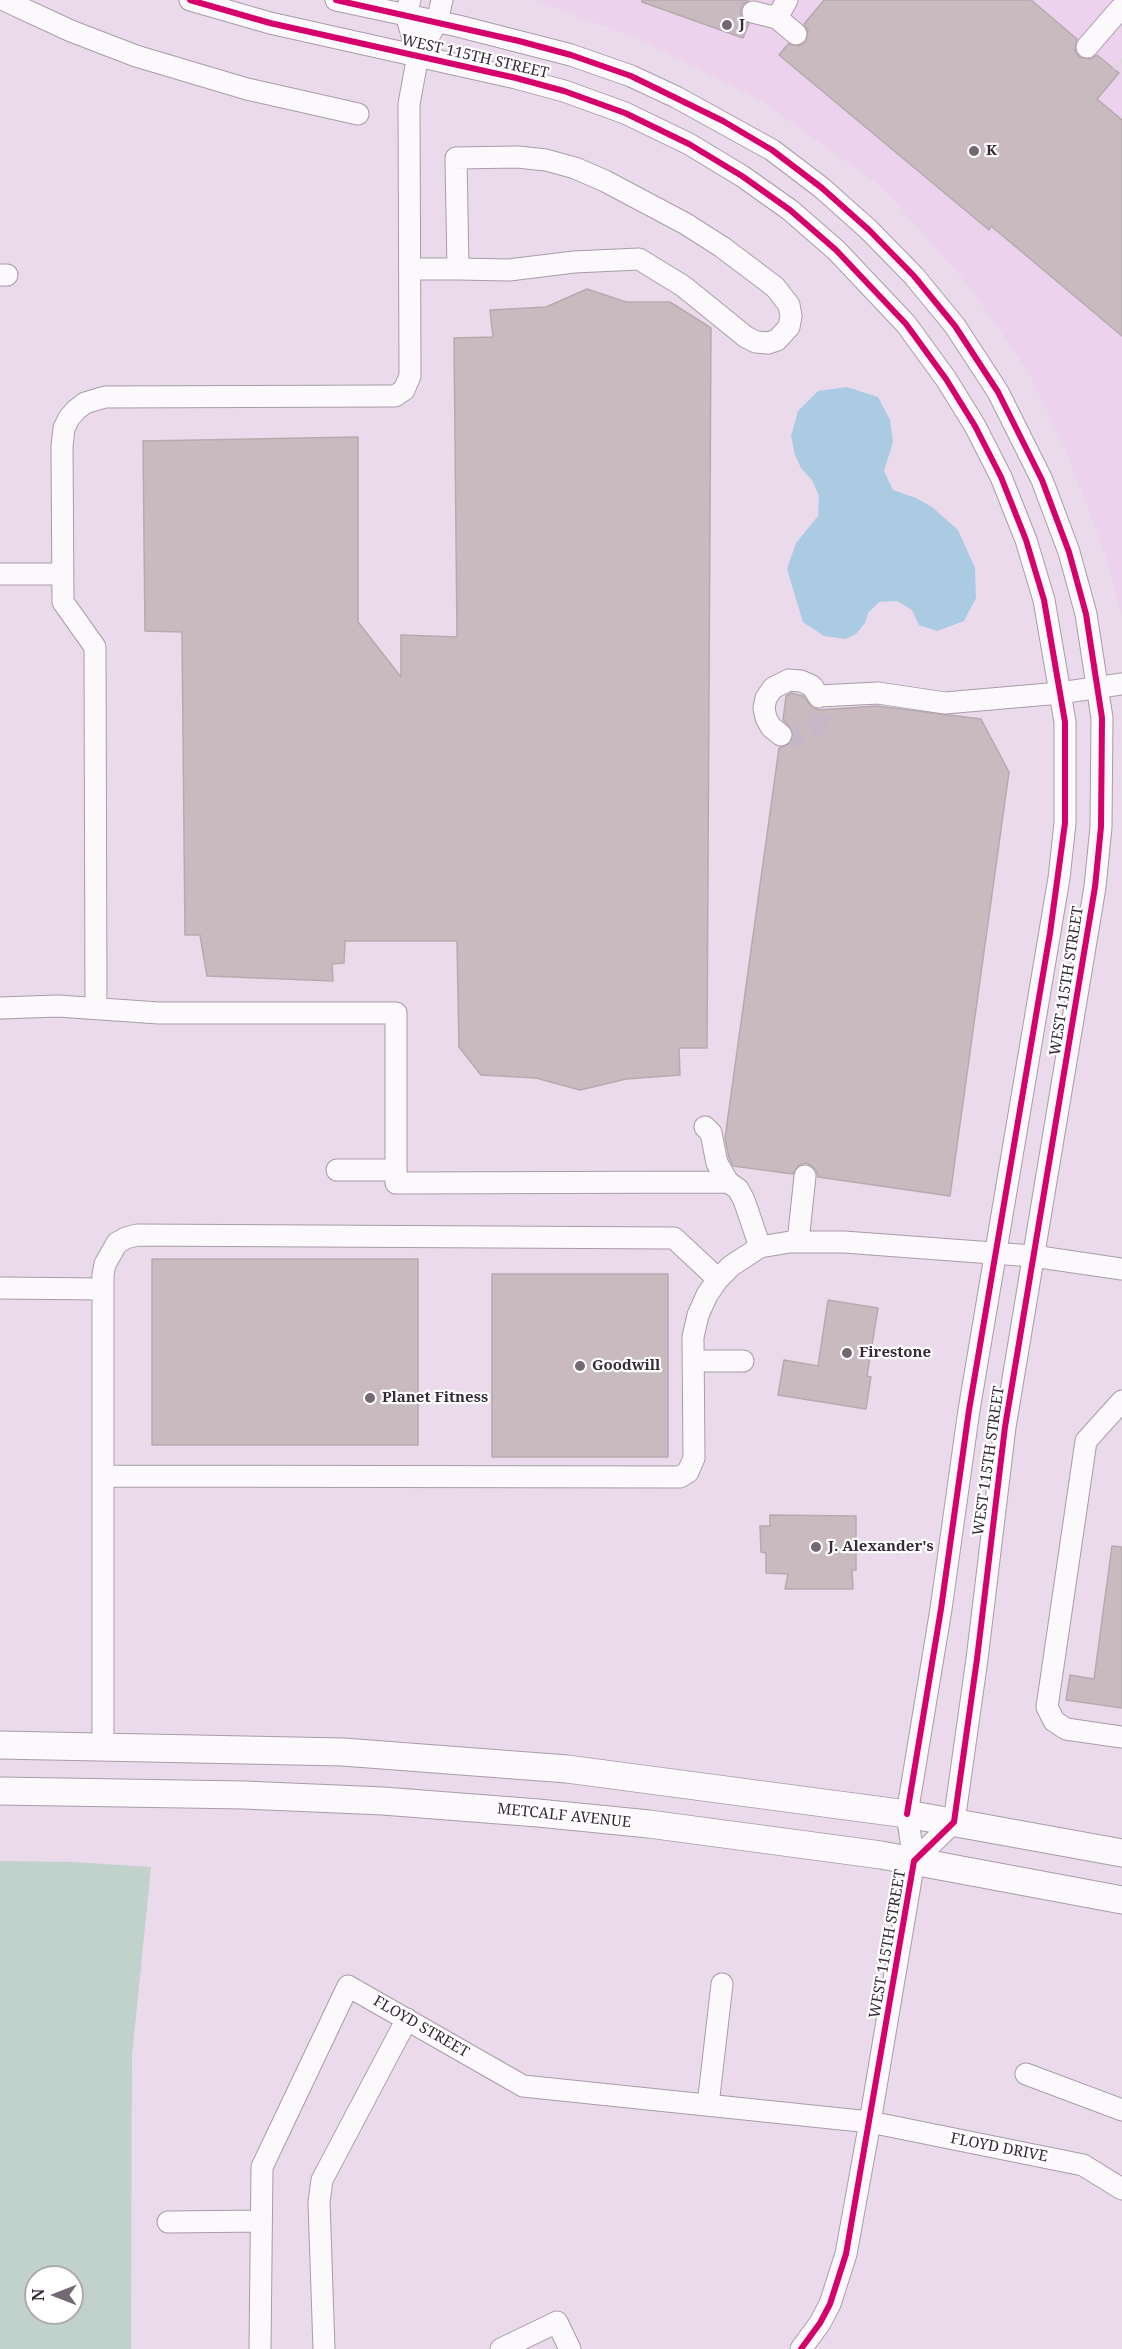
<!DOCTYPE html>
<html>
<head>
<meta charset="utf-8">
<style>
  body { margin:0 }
  #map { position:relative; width:1122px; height:2349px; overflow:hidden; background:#eadaeb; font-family:"Noto Serif",serif }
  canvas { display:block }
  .north { position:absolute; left:24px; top:2265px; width:60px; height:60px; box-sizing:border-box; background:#fff; border:2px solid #afaaaf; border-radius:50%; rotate:270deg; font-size:16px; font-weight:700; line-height:24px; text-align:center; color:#362b36 }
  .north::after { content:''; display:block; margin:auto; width:21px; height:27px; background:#756875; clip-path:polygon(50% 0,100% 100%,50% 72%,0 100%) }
</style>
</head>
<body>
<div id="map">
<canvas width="1122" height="2349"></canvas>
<div class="north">N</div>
</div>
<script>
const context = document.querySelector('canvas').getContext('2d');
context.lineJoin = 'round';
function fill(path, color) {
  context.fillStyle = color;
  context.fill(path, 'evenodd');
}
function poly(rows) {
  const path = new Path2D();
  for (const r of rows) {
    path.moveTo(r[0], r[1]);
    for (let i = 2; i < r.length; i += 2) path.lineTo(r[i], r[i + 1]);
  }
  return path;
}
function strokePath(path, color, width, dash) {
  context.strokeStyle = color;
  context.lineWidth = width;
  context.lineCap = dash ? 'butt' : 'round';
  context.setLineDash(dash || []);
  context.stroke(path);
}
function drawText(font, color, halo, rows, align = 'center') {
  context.font = font + ' "Noto Serif",serif';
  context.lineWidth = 4.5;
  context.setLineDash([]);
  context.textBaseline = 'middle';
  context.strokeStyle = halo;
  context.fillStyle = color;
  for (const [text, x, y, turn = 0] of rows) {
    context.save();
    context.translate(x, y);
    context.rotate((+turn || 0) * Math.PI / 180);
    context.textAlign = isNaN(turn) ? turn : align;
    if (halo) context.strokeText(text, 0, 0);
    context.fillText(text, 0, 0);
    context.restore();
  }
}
const built = poly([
  [536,0,1122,0,1122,616,1103,548,1065,448,1027,370,969,286,883,188,762,101,648,43]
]);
const green = poly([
  [0,1861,73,1862,151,1867,132,2056,131,2349,0,2349],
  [36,2277,72,2277,72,2313,36,2313]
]);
const water = poly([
  [847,387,878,397,890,420,893,442,884,471,893,490,916,498,932,507,958,530,975,568,976,598,964,621,937,631,919,625,912,610,897,601,879,602,868,613,865,623,856,634,846,639,824,636,803,622,787,569,796,543,818,516,819,496,812,480,801,468,795,455,791,436,798,411,818,391]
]);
const building = poly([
  [642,0,749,0,743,4,741,9,741,16,749,24,743,38,642,2,642,0],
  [824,0,1031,0,1077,39,1075,51,1079,57,1091,59,1097,55,1119,73,1097,99,1122,120,1122,336,991,226,989,230,779,55,788,44,800,46,806,42,808,30,804,24,824,0],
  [587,289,626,302,670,302,711,328,707,1048,679,1048,680,1075,626,1079,580,1090,536,1078,481,1075,459,1047,457,941,345,941,344,963,332,964,333,981,207,976,200,935,185,935,182,632,145,631,143,441,358,437,358,622,401,677,401,635,457,637,454,338,493,337,490,310,546,307,587,289],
  [791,693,803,696,813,708,819,710,877,706,981,719,1009,772,950,1196,818,1177,816,1170,807,1163,799,1165,793,1174,733,1166,729,1158,725,1138,779,748,791,743,794,736,793,730,783,720,786,696,791,693],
  [152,1259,418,1259,418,1445,152,1445,152,1259],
  [492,1274,668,1274,668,1457,492,1457,492,1274],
  [828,1300,878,1308,867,1376,871,1377,866,1409,778,1395,784,1360,818,1366,828,1300],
  [770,1515,856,1516,856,1570,852,1570,853,1589,785,1589,788,1574,766,1573,766,1553,761,1552,760,1526,770,1526,770,1515],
  [1112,1546,1122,1547,1122,1708,1066,1700,1070,1675,1094,1679,1112,1546]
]);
const minorTunnel = poly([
  [781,735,798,737,815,728,820,719,822,709,819,697]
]);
const path = poly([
  [1114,69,1122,59]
]);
const minor = poly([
  [4,0,71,31,136,56,247,89,358,114],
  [190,0,270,23,516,78,564,91,625,113,689,144,742,176,790,210,836,250,906,324,946,379,975,426,1001,477,1026,540,1044,600,1065,722,1065,823,1059,878,969,1410,941,1609,907,1814,914,1861,870,2122,846,2254,830,2304,820,2323,801,2349],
  [336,0,458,26,571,55,631,76,676,97,772,150,822,188,869,230,914,276,955,326,998,392,1042,480,1069,552,1086,614,1102,718,1101,827,1095,887,1005,1427,977,1659,954,1822,914,1861],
  [410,0,406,15,418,55],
  [753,12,777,18,796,34],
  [777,18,787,0],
  [1087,47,1120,9],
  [410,269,458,269,509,270,574,262,639,259,683,286,746,337,756,342,768,343,777,340,789,327,791,316,789,305,775,287,722,247,686,224,605,181,575,168,546,160,518,157,456,158,458,269],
  [0,275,7,275],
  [0,574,63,574],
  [819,696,878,693,945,703,1060,693,1122,684],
  [781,735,771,727,766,718,764,708,766,698,773,688,789,680,801,681,812,686,819,697],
  [0,1008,58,1006,159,1013,396,1013,396,1183,728,1182,738,1189,744,1200,760,1247],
  [96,1008,95,647,63,602,62,447,64,428,69,418,76,410,85,403,105,397,389,396,395,396,404,390,410,376,409,104,418,55,437,22,442,0],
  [705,1127,711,1133,717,1163,728,1182],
  [337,1170,396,1170],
  [798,1242,805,1176],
  [0,1288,103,1289],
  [693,1361,743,1361],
  [1122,1401,1086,1441,1047,1707,1054,1721,1066,1729,1122,1737],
  [104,1476,680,1477,688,1472,694,1458,693,1337,698,1315,707,1295,718,1279,731,1266,760,1247,790,1242,844,1242,1033,1256,1122,1269],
  [103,1746,103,1275,105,1264,117,1243,126,1238,137,1235,674,1238,718,1279],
  [1026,2074,1122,2110],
  [708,2105,722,1984],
  [168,2222,261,2221],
  [260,2349,262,2167,348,1986,523,2086,870,2122,1083,2165,1122,2189],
  [324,2349,319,2202,322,2180,407,2019],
  [501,2349,557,2322,570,2349]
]);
const major = poly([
  [0,1745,343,1752,567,1769,907,1814,1122,1853],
  [0,1791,244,1795,383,1801,538,1813,649,1824,881,1855,1122,1900]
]);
const cycleway = poly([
  [190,0,270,23,516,78,564,91,625,113,689,144,742,176,790,210,836,250,906,324,946,379,975,426,1001,477,1026,540,1044,600,1065,722,1065,823,1050,933,969,1410,941,1609,907,1814],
  [336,0,519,41,571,55,631,76,723,121,772,150,822,188,869,230,914,276,955,326,998,392,1042,480,1069,552,1086,614,1102,718,1101,827,1095,887,1005,1427,977,1659,954,1822,914,1861,846,2254,830,2304,820,2323,801,2349]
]);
const markers = [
  [727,25,6,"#756875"],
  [974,151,6,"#756875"],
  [847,1353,6,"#756875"],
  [580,1366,6,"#756875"],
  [370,1398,6,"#756875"],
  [816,1547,6,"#756875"]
];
const poiNames = [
  ["J",739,25],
  ["K",986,151],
  ["Firestone",859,1353],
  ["Goodwill",592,1366],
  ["Planet Fitness",382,1398],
  ["J. Alexander's",828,1547]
];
const streetNames = [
  ["WEST 115TH STREET",475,57,13],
  ["WEST 115TH STREET",1067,981,-81],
  ["WEST 115TH STREET",989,1461,-82],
  ["METCALF AVENUE",564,1816,6],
  ["WEST 115TH STREET",888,1944,-80],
  ["FLOYD STREET",421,2027,30],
  ["FLOYD DRIVE",999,2148,11]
];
fill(built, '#ecd2ed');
fill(green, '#c0d2cb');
fill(water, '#aacbe2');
fill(building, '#c8babe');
strokePath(building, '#b7aaae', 1.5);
strokePath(minorTunnel, '#c6b7c7', 21, [21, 10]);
strokePath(minor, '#a99ca9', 23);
strokePath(major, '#a99ca9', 29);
strokePath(path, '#dbd6db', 4, [6, 3]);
strokePath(minor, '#fcf9fc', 21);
strokePath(major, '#fcf9fc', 27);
strokePath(cycleway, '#d6006c', 6);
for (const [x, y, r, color] of markers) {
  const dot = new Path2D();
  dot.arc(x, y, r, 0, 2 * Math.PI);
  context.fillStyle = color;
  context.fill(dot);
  strokePath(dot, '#fff', 2);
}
drawText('bold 15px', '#362b36', '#fff', poiNames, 'left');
drawText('15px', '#362b36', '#fff', streetNames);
</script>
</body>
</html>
